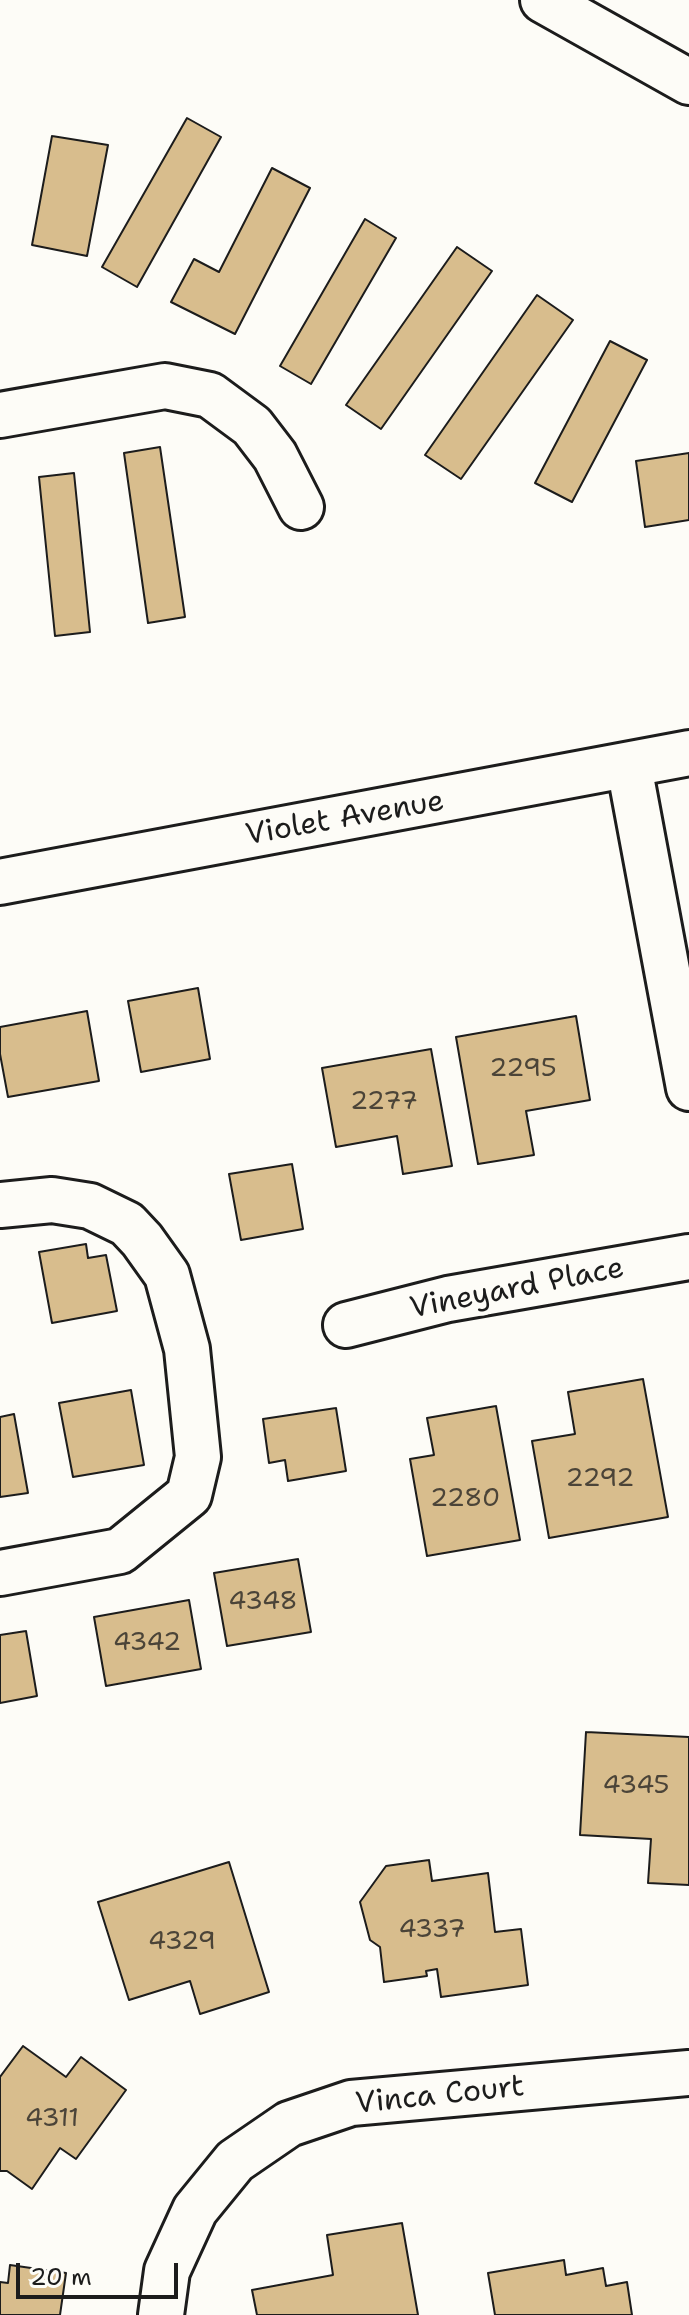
<!DOCTYPE html>
<html>
<head>
<meta charset="utf-8">
<style>
  body { margin:0 }
  #map { position:relative; width:689px; height:2315px; overflow:hidden; background:#fdfcf7; font-family:"Shantell Sans",sans-serif }
  canvas { display:block }
  .scale { position:absolute; left:16px; top:2263px; width:162px; height:36px; box-sizing:border-box; border:4px solid #1c1c1c; border-top:0; padding-left:10px; font-size:24px; line-height:28px; white-space:nowrap; color:#1c1c1c; -webkit-text-stroke:6px #fdfcf7; paint-order:stroke }
</style>
</head>
<body>
<div id="map">
<canvas width="689" height="2315"></canvas>
<div class="scale">20 m</div>
</div>
<script>
const context = document.querySelector('canvas').getContext('2d');
context.lineJoin = 'round';
function fill(path, color) {
  context.fillStyle = color;
  context.fill(path, 'evenodd');
}
function poly(rows) {
  const path = new Path2D();
  for (const r of rows) {
    path.moveTo(r[0], r[1]);
    for (let i = 2; i < r.length; i += 2) path.lineTo(r[i], r[i + 1]);
  }
  return path;
}
function strokePath(path, color, width, dash) {
  context.strokeStyle = color;
  context.lineWidth = width;
  context.lineCap = dash ? 'butt' : 'round';
  context.setLineDash(dash || []);
  context.stroke(path);
}
function drawText(font, color, halo, rows, align = 'center') {
  context.font = font + ' "Shantell Sans",sans-serif';
  context.lineWidth = 8;
  context.setLineDash([]);
  context.textBaseline = 'middle';
  context.strokeStyle = halo;
  context.fillStyle = color;
  for (const [text, x, y, turn = 0] of rows) {
    context.save();
    context.translate(x, y);
    context.rotate((+turn || 0) * Math.PI / 180);
    context.textAlign = isNaN(turn) ? turn : align;
    if (halo) context.strokeText(text, 0, 0);
    context.fillText(text, 0, 0);
    context.restore();
  }
}
const building = poly([
  [187,118,221,137,137,287,102,267,187,118],
  [52,136,108,145,87,256,32,245,52,136],
  [272,168,310,188,235,334,171,302,194,259,219,272,272,168],
  [365,219,396,238,311,384,280,366,365,219],
  [457,247,492,271,381,429,346,405,457,247],
  [537,295,573,320,461,479,425,455,537,295],
  [610,341,647,360,572,502,535,483,610,341],
  [160,447,185,617,148,623,124,453,160,447],
  [689,453,689,520,645,527,636,461,689,453],
  [74,473,90,632,55,636,39,477,74,473],
  [198,988,210,1059,141,1072,128,1001,198,988],
  [87,1011,99,1081,8,1097,0,1054,0,1027,87,1011],
  [576,1016,590,1100,526,1111,534,1155,478,1164,456,1037,576,1016],
  [431,1049,452,1166,403,1174,397,1136,336,1147,322,1068,431,1049],
  [292,1164,303,1229,241,1240,229,1174,292,1164],
  [86,1244,88,1258,106,1255,117,1311,52,1323,39,1252,86,1244],
  [643,1379,668,1517,549,1538,532,1441,575,1434,568,1392,643,1379],
  [131,1390,144,1465,73,1477,59,1403,131,1390],
  [496,1406,520,1540,427,1556,410,1459,434,1455,427,1418,496,1406],
  [336,1408,346,1471,288,1481,285,1460,269,1463,263,1419,336,1408],
  [14,1414,28,1493,0,1497,0,1417,14,1414],
  [298,1559,311,1632,227,1646,214,1573,298,1559],
  [189,1600,201,1669,106,1686,94,1617,189,1600],
  [26,1631,37,1696,0,1703,0,1635,26,1631],
  [586,1732,689,1737,689,1885,648,1883,651,1839,580,1835,586,1732],
  [429,1860,432,1881,488,1873,495,1932,521,1929,528,1985,441,1997,437,1969,426,1971,427,1976,384,1982,380,1947,370,1940,360,1902,386,1866,429,1860],
  [229,1862,269,1992,200,2014,190,1981,129,2000,98,1902,229,1862],
  [23,2046,66,2077,81,2057,126,2090,76,2159,60,2148,32,2189,7,2171,0,2171,0,2077,23,2046],
  [402,2223,418,2315,257,2315,252,2290,333,2275,327,2235,402,2223],
  [564,2260,566,2275,603,2268,606,2286,627,2282,632,2315,495,2315,488,2273,564,2260],
  [10,2265,66,2273,60,2315,0,2315,0,2282,8,2283,10,2265]
]);
const minor = poly([
  [0,415,165,386,210,395,252,426,275,456,301,507],
  [629,766,689,1088],
  [0,1205,52,1200,90,1206,127,1224,142,1240,167,1275,187,1349,198,1457,189,1495,120,1551,0,1573],
  [346,1325,448,1299,689,1257],
  [161,2315,167,2271,195,2210,235,2161,289,2124,351,2103,689,2073]
]);
const tertiary = poly([
  [0,882,689,753]
]);
const trunk = poly([
  [543,0,689,82]
]);
const numberNames = [
  ["2295",523,1069],
  ["2277",384,1102],
  ["2292",600,1479],
  ["2280",465,1499],
  ["4348",263,1602],
  ["4342",147,1643],
  ["4345",636,1786],
  ["4337",432,1930],
  ["4329",182,1942],
  ["4311",52,2119]
];
const streetNames = [
  ["Violet Avenue",345,819,-10],
  ["Vineyard Place",517,1289,-11],
  ["Vinca Court",440,2096,-6]
];
fill(building, '#d8bd8d');
strokePath(building, '#1c1c1c', 2);
strokePath(minor, '#1c1c1c', 50);
strokePath(tertiary, '#1c1c1c', 50);
strokePath(trunk, '#1c1c1c', 50);
strokePath(minor, '#fdfcf7', 44);
strokePath(tertiary, '#fdfcf7', 44);
strokePath(trunk, '#fdfcf7', 44);
drawText('26px', '#4b4438', null, numberNames);
drawText('30px', '#1c1c1c', '#fdfcf7', streetNames);
</script>
</body>
</html>
